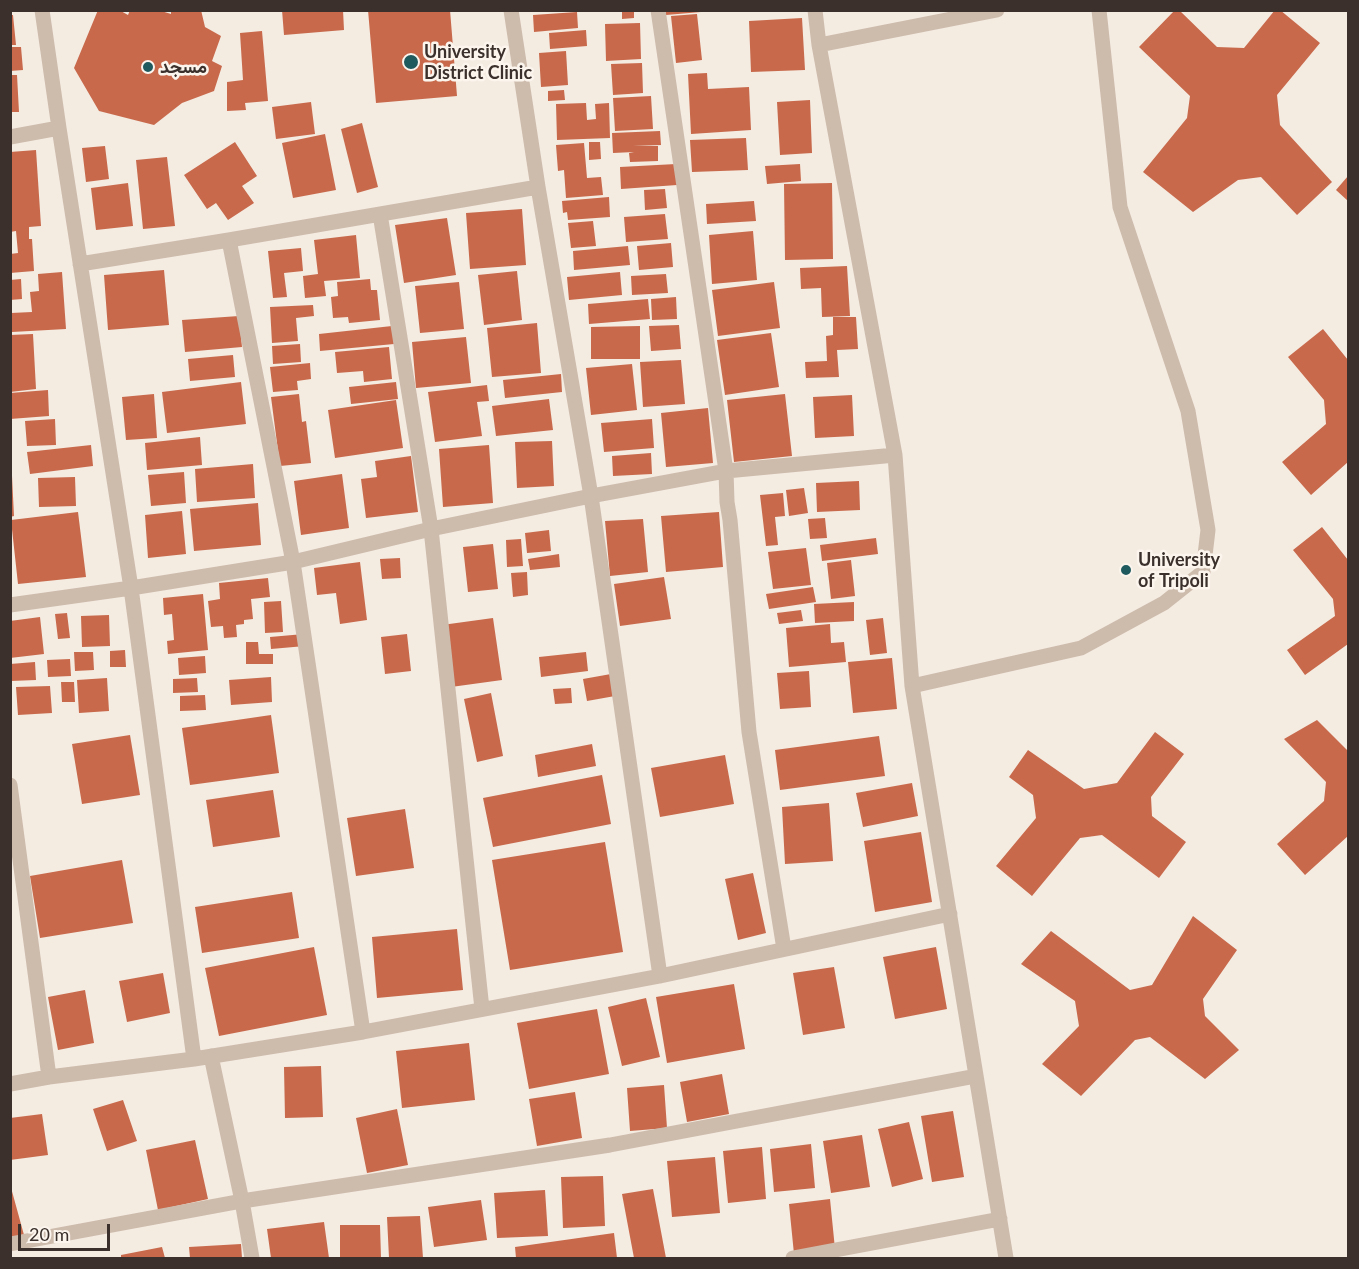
<!DOCTYPE html>
<html>
<head>
<meta charset="utf-8">
<style>
  body { margin:0 }
  #map { position:relative; width:1359px; height:1269px; overflow:hidden; background:#f4ebe1; font-family:Lato,sans-serif }
  canvas { display:block }
  .frame { position:absolute; inset:0; border:12px solid #3b302b; pointer-events:none }
  .scale { position:absolute; left:18px; top:1224px; width:92px; height:27px; box-sizing:border-box; border:3px solid #3b302b; border-top:0; padding-left:8px; font-size:18px; line-height:21px; white-space:nowrap; color:#3b302b; -webkit-text-stroke:4px #fbf5ee; paint-order:stroke }
</style>
</head>
<body>
<div id="map">
<canvas width="1359" height="1269"></canvas>
<div class="frame"></div>
<div class="scale">20 m</div>
</div>
<script>
const context = document.querySelector('canvas').getContext('2d');
context.lineJoin = 'round';
function fill(path, color) {
  context.fillStyle = color;
  context.fill(path, 'evenodd');
}
function poly(rows) {
  const path = new Path2D();
  for (const r of rows) {
    path.moveTo(r[0], r[1]);
    for (let i = 2; i < r.length; i += 2) path.lineTo(r[i], r[i + 1]);
  }
  return path;
}
function strokePath(path, color, width, dash) {
  context.strokeStyle = color;
  context.lineWidth = width;
  context.lineCap = dash ? 'butt' : 'round';
  context.setLineDash(dash || []);
  context.stroke(path);
}
function drawText(font, color, halo, rows, align = 'center') {
  context.font = font + ' Lato,Vazirmatn,sans-serif';
  context.lineWidth = 5;
  context.setLineDash([]);
  context.textBaseline = 'middle';
  context.strokeStyle = halo;
  context.fillStyle = color;
  for (const [text, x, y, turn = 0] of rows) {
    context.save();
    context.translate(x, y);
    context.rotate((+turn || 0) * Math.PI / 180);
    context.textAlign = isNaN(turn) ? turn : align;
    if (halo) context.strokeText(text, 0, 0);
    context.fillText(text, 0, 0);
    context.restore();
  }
}
const building = poly([
  [98,10,119,10,128,15,130,10,158,10,171,14,171,10,201,10,205,27,221,36,212,61,222,66,214,91,182,103,154,125,99,111,74,68],
  [282,10,343,10,344,30,284,35],
  [368,10,450,10,457,96,376,103],
  [622,10,634,10,634,18,622,19],
  [666,10,701,10,701,12,666,15],
  [1175,10,1179,10,1217,47,1244,48,1275,10,1280,10,1320,43,1277,95,1280,125,1332,182,1297,215,1261,177,1238,180,1193,212,1143,172,1187,118,1190,96,1139,47],
  [577,12,578,28,534,32,533,15],
  [697,14,702,60,676,63,671,16],
  [10,15,13,15,16,45,10,45],
  [802,18,805,70,751,72,749,21],
  [640,23,641,59,606,61,605,24],
  [586,30,587,46,550,49,549,33],
  [262,31,268,101,245,103,246,110,227,111,227,82,243,80,240,33],
  [10,47,21,47,23,70,10,71],
  [566,51,568,85,541,87,539,53],
  [642,63,643,93,613,95,611,64],
  [707,73,708,89,749,87,751,130,691,134,688,74],
  [10,75,17,75,19,112,10,112],
  [564,90,565,100,548,101,548,91],
  [651,96,653,129,615,131,613,98],
  [810,100,812,153,780,155,777,102],
  [311,102,315,134,276,139,272,107],
  [586,103,587,120,596,119,595,104,609,103,610,138,557,140,556,104],
  [362,123,378,187,357,193,341,129],
  [660,131,661,145,633,146,658,146,658,161,630,162,629,153,634,152,613,153,612,133],
  [325,134,336,190,293,198,282,143],
  [746,138,748,170,692,172,690,140],
  [235,142,257,176,242,186,254,203,228,220,216,203,207,209,184,175],
  [589,142,600,142,601,159,589,160],
  [584,143,587,178,601,177,603,195,566,198,564,170,558,171,556,145],
  [105,146,109,179,86,182,82,148],
  [36,150,41,226,29,227,29,239,32,239,34,271,10,273,10,254,18,253,16,231,10,232,10,152],
  [167,157,175,226,143,229,136,160],
  [676,164,677,185,621,189,620,167],
  [800,164,801,181,767,184,765,166],
  [1348,176,1348,201,1336,190],
  [128,183,133,226,96,230,91,188],
  [832,183,833,259,785,260,784,184],
  [665,189,667,208,645,210,644,190],
  [609,197,610,217,568,220,567,212,563,213,562,201],
  [754,201,756,221,707,224,706,204],
  [522,209,526,265,470,269,466,213],
  [665,214,668,239,626,242,624,217],
  [447,218,456,275,404,283,395,225],
  [593,221,596,246,571,248,568,223],
  [753,231,757,280,712,284,709,235],
  [356,235,360,278,324,281,326,296,305,298,303,276,318,274,314,240],
  [671,243,673,267,639,270,637,246],
  [628,246,630,265,574,270,573,251],
  [301,248,303,271,284,273,287,297,273,298,268,251],
  [847,266,850,316,822,317,821,288,801,289,800,268],
  [164,270,169,325,108,330,104,275],
  [517,271,522,320,484,325,478,275],
  [62,272,66,329,12,332,11,313,32,312,30,292,39,291,38,274],
  [620,272,622,295,569,300,567,277],
  [666,274,668,293,632,295,631,276],
  [21,279,22,299,10,300,10,280],
  [370,279,371,290,377,290,380,320,349,323,348,317,333,318,331,297,338,296,337,282],
  [459,282,464,329,420,333,415,286],
  [774,282,780,328,718,336,712,290],
  [676,297,677,319,652,320,651,299],
  [648,299,650,319,589,324,588,304],
  [313,305,314,316,296,318,298,341,272,343,270,307],
  [239,316,242,347,185,352,182,320],
  [833,317,856,317,858,349,837,350,839,377,806,378,805,362,827,361,826,336,833,335],
  [537,323,541,373,492,377,487,328],
  [679,325,681,349,651,351,649,326],
  [392,326,394,344,320,351,319,334],
  [640,326,640,359,591,359,591,327],
  [1323,329,1348,360,1348,462,1311,495,1282,462,1326,424,1324,400,1288,357],
  [771,333,779,387,725,395,717,340],
  [33,334,36,389,10,392,10,335],
  [466,337,471,383,416,388,412,342],
  [300,344,301,362,273,364,272,346],
  [389,347,392,379,364,382,363,371,337,373,335,352],
  [233,355,235,377,190,381,188,359],
  [681,360,685,404,643,407,640,362],
  [310,363,311,379,297,381,298,390,273,392,270,367],
  [632,364,637,410,591,415,586,368],
  [561,374,562,392,505,398,503,380],
  [241,382,246,424,167,433,162,392],
  [396,382,398,399,351,404,349,387],
  [487,385,489,401,477,402,482,436,435,442,428,392],
  [48,390,49,416,10,419,10,393],
  [154,394,157,438,126,440,122,397],
  [299,394,302,422,306,421,311,463,280,466,271,397],
  [785,394,792,456,734,462,727,400],
  [852,395,854,436,815,438,813,397],
  [549,399,553,430,496,436,492,406],
  [396,400,403,448,335,458,328,410],
  [708,408,713,463,666,467,661,413],
  [55,419,56,445,27,446,25,421],
  [652,419,654,448,604,452,601,423],
  [200,437,202,465,147,470,145,443],
  [552,441,554,486,517,488,515,442],
  [91,445,93,466,30,474,27,452],
  [489,445,493,503,443,507,439,449],
  [651,453,652,474,613,476,612,456],
  [411,456,418,512,366,518,361,479,377,477,375,461],
  [253,464,255,498,197,502,195,469],
  [184,472,186,503,151,506,148,475],
  [342,474,349,528,301,535,294,481],
  [10,476,12,476,14,516,10,517],
  [75,477,76,506,39,507,38,478],
  [859,481,860,510,817,512,816,483],
  [804,488,808,513,789,516,786,490],
  [783,493,785,516,775,517,778,545,766,546,760,495],
  [258,503,261,545,194,551,190,509],
  [182,511,186,554,148,558,145,515],
  [78,512,86,577,18,584,11,520],
  [719,512,723,567,666,572,661,516],
  [825,518,827,538,810,539,808,519],
  [643,519,648,572,610,576,605,521],
  [1322,527,1348,560,1348,644,1305,675,1287,650,1335,616,1333,599,1293,550],
  [549,530,551,551,527,553,525,533],
  [876,538,878,554,822,561,820,545],
  [521,539,523,566,507,567,506,540],
  [493,544,498,589,468,592,463,547],
  [806,548,811,585,773,589,768,552],
  [559,554,560,567,530,570,528,559],
  [400,558,401,578,382,579,380,559],
  [851,560,855,596,831,599,827,563],
  [360,562,367,620,340,624,336,593,317,595,314,568],
  [527,572,528,595,513,597,511,573],
  [664,577,671,619,620,626,614,584],
  [268,578,270,597,251,599,253,619,244,620,244,624,236,625,237,637,224,638,223,626,211,627,208,601,220,599,219,583],
  [813,587,816,602,769,609,766,594],
  [203,594,208,650,168,654,167,641,174,640,172,614,164,615,163,598],
  [281,601,283,632,265,633,264,602],
  [854,602,854,621,815,623,814,604],
  [801,610,803,621,779,624,777,613],
  [67,613,70,638,58,639,55,614],
  [109,615,110,646,82,647,81,616],
  [40,617,44,654,10,658,10,621],
  [493,618,502,680,451,687,442,625],
  [883,618,887,653,870,655,866,620],
  [830,624,831,643,844,642,846,662,789,667,786,628],
  [304,634,305,646,271,649,270,637],
  [407,634,411,671,385,674,381,637],
  [246,642,258,642,259,654,273,654,273,664,246,664],
  [125,650,126,667,110,667,110,651],
  [74,652,93,652,94,670,75,671],
  [586,652,588,671,541,677,539,657],
  [205,656,206,673,179,675,178,658],
  [892,658,897,709,853,713,848,662],
  [70,659,71,676,48,677,47,660],
  [35,662,36,680,11,681,10,664],
  [809,671,811,707,780,709,777,673],
  [611,674,615,696,587,701,583,679],
  [271,677,272,702,231,705,229,680],
  [107,678,109,711,79,713,77,680],
  [197,678,198,692,173,693,173,679],
  [61,682,74,682,75,702,62,702],
  [50,686,52,713,18,715,16,687],
  [571,688,572,703,555,704,553,689],
  [491,693,503,756,477,762,464,699],
  [205,695,206,710,180,711,180,696],
  [271,715,279,773,190,785,182,728],
  [1317,720,1348,751,1348,836,1305,875,1277,844,1324,801,1326,782,1284,739],
  [1155,732,1184,754,1151,797,1152,816,1186,842,1159,878,1102,835,1080,838,1032,896,996,866,1036,818,1033,795,1009,777,1028,750,1084,789,1117,783],
  [130,735,140,795,82,804,72,744],
  [879,736,885,776,780,790,775,750],
  [592,744,596,766,538,777,535,755],
  [725,755,734,804,660,817,651,768],
  [602,775,611,824,493,847,483,798],
  [912,783,918,816,863,827,856,793],
  [273,790,280,837,213,847,206,800],
  [829,803,833,861,785,864,782,807],
  [405,809,414,868,356,876,347,818],
  [921,832,932,902,875,912,864,841],
  [605,842,623,952,510,970,492,860],
  [122,860,133,923,40,938,30,876],
  [753,873,766,933,738,940,725,879],
  [292,892,299,938,202,953,195,907],
  [1193,916,1237,950,1203,999,1205,1016,1239,1050,1205,1079,1150,1037,1135,1040,1081,1096,1042,1064,1079,1026,1075,1001,1021,964,1051,931,1130,990,1152,985],
  [457,929,463,990,377,998,372,937],
  [314,947,327,1015,219,1036,205,968],
  [936,947,947,1009,895,1019,883,957],
  [834,967,845,1028,803,1035,793,973],
  [163,973,170,1013,127,1022,119,981],
  [734,984,745,1049,667,1063,656,997],
  [85,990,94,1043,58,1050,48,997],
  [646,998,660,1057,622,1066,608,1007],
  [597,1009,609,1074,529,1089,517,1023],
  [469,1043,475,1100,402,1108,396,1051],
  [321,1066,323,1117,285,1118,284,1067],
  [722,1074,729,1114,687,1122,680,1082],
  [664,1085,667,1128,630,1131,627,1088],
  [575,1092,582,1138,537,1146,529,1099],
  [123,1100,137,1141,107,1151,93,1109],
  [397,1109,408,1165,367,1173,356,1118],
  [953,1111,964,1177,932,1182,921,1116],
  [42,1114,48,1155,10,1160,10,1118],
  [909,1122,923,1179,892,1187,878,1129],
  [862,1135,870,1187,831,1193,823,1141],
  [195,1140,208,1199,158,1210,146,1150],
  [811,1144,815,1188,774,1192,770,1149],
  [762,1147,766,1199,728,1203,723,1151],
  [715,1157,720,1213,672,1217,667,1161],
  [603,1176,605,1226,563,1228,561,1177],
  [10,1184,24,1235,10,1239],
  [653,1189,666,1258,634,1258,622,1194],
  [545,1190,548,1236,497,1238,494,1193],
  [830,1199,835,1249,794,1254,789,1204],
  [481,1200,487,1240,434,1247,428,1207],
  [420,1216,423,1258,389,1258,387,1217],
  [324,1222,329,1258,271,1258,267,1229],
  [340,1225,380,1225,381,1258,340,1258],
  [614,1233,617,1258,516,1258,515,1247],
  [241,1244,242,1258,190,1258,189,1247],
  [162,1247,165,1258,121,1258,121,1255]
]);
const minor = poly([
  [42,10,59,128,131,588,194,1059],
  [511,10,538,187,591,496,660,976],
  [658,10,726,471,727,502,730,520,749,732,784,949],
  [815,10,819,45,895,455,912,686,1006,1258],
  [819,45,997,10],
  [10,137,59,128],
  [380,214,431,529,482,1009],
  [229,240,293,562,363,1032],
  [80,264,229,240,538,187],
  [10,605,131,588,293,562,431,529,591,496,726,471,895,455],
  [912,686,1081,648,1164,603,1203,572,1208,530,1188,411,1120,207,1099,10],
  [10,785,49,1077],
  [211,1056,242,1201,252,1258],
  [10,1084,49,1077,194,1059,363,1032,660,976,950,914],
  [10,1244,242,1201,610,1145,976,1076],
  [793,1258,1000,1219]
]);
const markers = [
  [411,62,8,"#1f5a5e"],
  [148,67,6,"#1f5a5e"],
  [1126,570,6,"#1f5a5e"]
];
const poiNames = [
  ["University",424,52],
  ["District Clinic",424,73],
  ["مسجد",160,67],
  ["University",1138,560],
  ["of Tripoli",1138,581]
];
fill(building, '#c8694b');
strokePath(minor, '#cdbbac', 15);
for (const [x, y, r, color] of markers) {
  const dot = new Path2D();
  dot.arc(x, y, r, 0, 2 * Math.PI);
  context.fillStyle = color;
  context.fill(dot);
  strokePath(dot, '#fbf5ee', 2);
}
drawText('bold 18px', '#3b302b', '#fbf5ee', poiNames, 'left');
</script>
</body>
</html>
